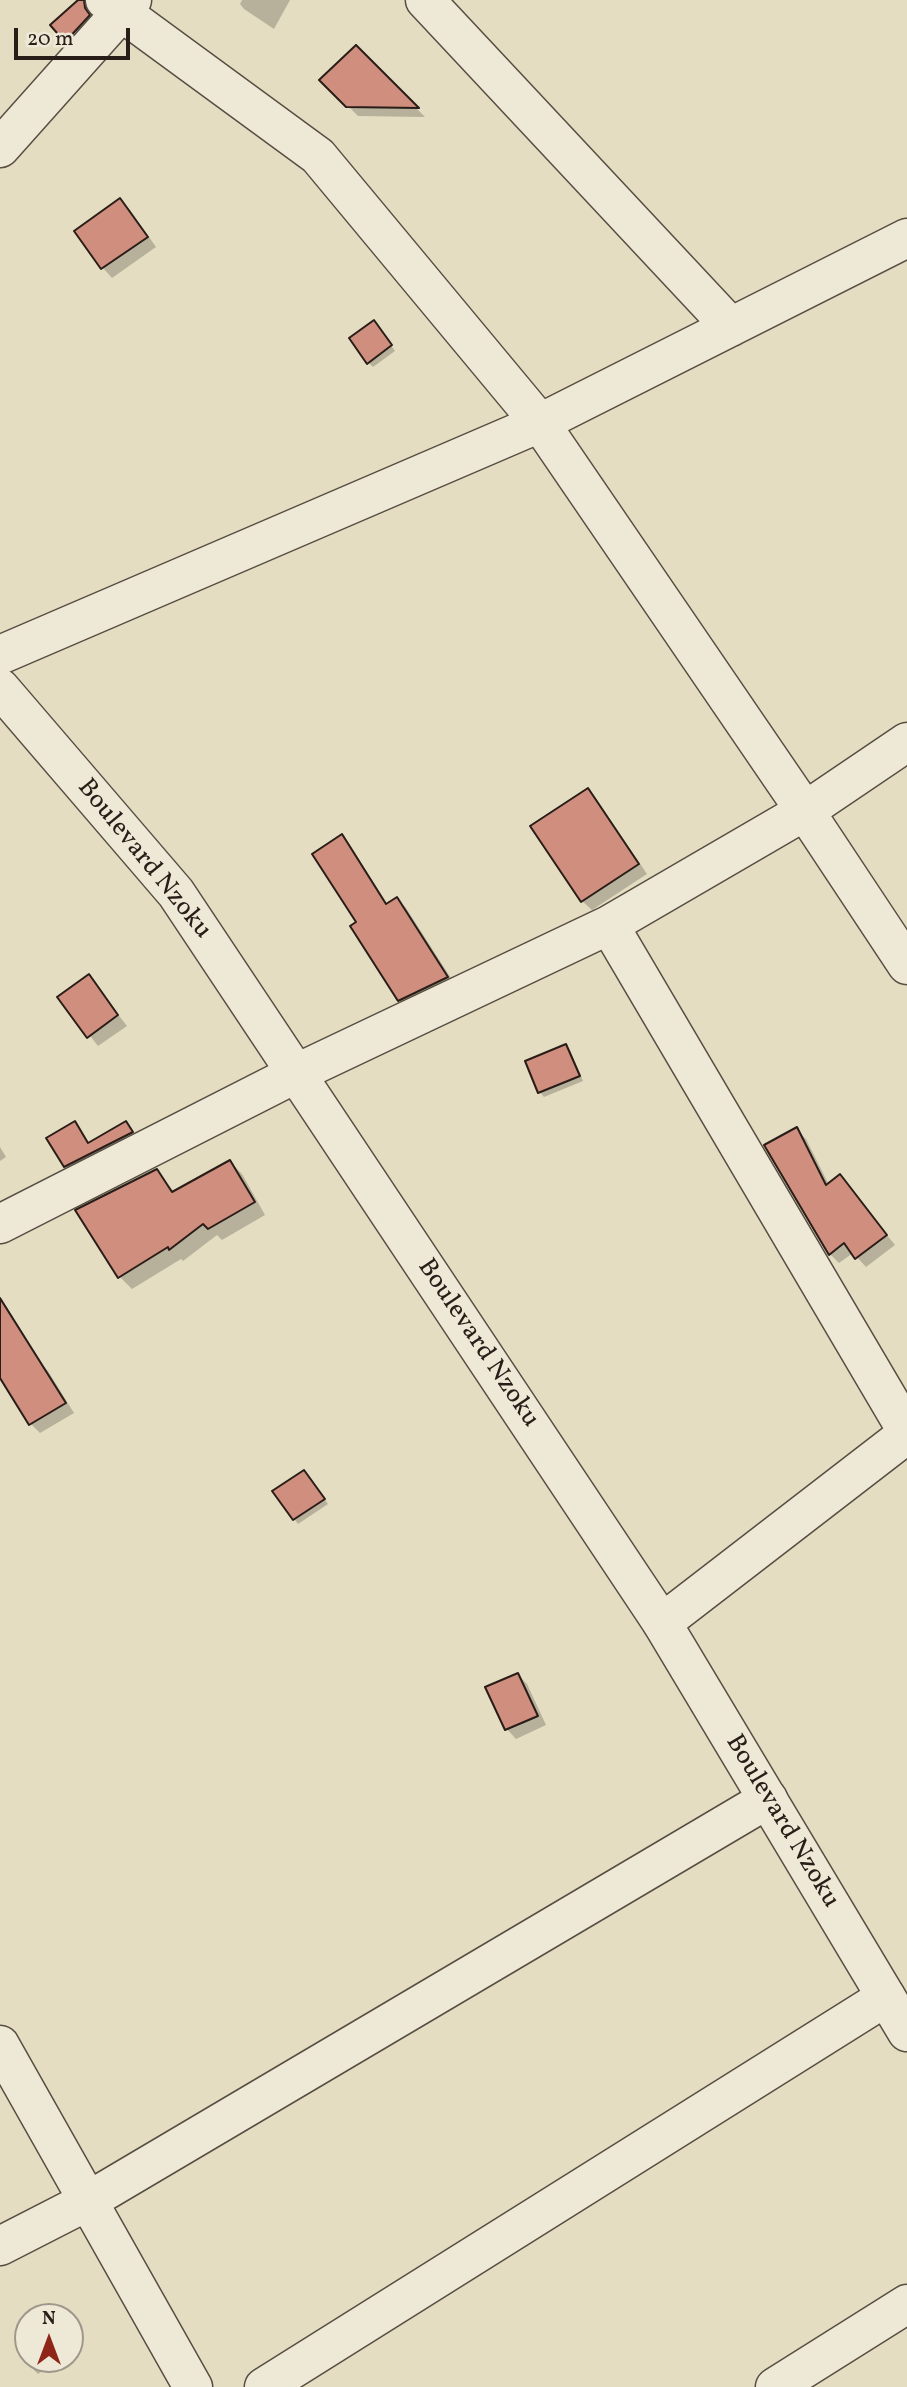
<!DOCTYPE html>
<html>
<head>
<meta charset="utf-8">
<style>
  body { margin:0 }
  #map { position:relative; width:907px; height:2387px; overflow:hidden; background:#e5ddc2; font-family:Vollkorn,serif }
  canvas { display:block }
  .north { position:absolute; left:14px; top:2303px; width:70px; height:70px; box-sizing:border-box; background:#eee9d7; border:2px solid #9f978b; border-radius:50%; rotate:0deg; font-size:19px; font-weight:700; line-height:28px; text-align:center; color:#291d18 }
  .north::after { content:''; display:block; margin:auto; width:24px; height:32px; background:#8f2418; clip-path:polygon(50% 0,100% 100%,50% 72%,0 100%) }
  .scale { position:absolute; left:14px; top:28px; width:116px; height:32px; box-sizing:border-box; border:4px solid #291d18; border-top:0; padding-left:9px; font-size:21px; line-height:24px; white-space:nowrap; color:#291d18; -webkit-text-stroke:5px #eee9d7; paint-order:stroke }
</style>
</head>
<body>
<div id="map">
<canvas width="907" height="2387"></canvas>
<div class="north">N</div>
<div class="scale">20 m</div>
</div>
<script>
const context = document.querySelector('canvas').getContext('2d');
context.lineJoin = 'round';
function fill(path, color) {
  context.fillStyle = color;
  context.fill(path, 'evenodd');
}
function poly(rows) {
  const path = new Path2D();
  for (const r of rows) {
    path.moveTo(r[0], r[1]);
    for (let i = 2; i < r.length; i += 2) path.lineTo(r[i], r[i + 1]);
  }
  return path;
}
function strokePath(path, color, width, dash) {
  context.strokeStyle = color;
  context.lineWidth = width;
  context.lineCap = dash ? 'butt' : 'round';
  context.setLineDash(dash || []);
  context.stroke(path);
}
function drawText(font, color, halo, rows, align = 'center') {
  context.font = font + ' Vollkorn,serif';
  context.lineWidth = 7;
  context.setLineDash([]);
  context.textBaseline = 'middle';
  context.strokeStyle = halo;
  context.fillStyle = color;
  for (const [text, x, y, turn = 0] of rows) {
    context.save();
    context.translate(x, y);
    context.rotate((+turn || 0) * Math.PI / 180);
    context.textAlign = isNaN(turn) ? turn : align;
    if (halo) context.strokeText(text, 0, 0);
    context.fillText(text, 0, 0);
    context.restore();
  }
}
const shadow = poly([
  [80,0,88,1,89,14,93,20,71,45,52,25],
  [242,0,290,0,274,29,244,9,240,4],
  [356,47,425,117,358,116,322,80],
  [120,201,130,210,156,247,112,278,103,268,76,231],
  [378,327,395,351,373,367,369,363],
  [588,791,597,800,647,874,592,910,582,901],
  [342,836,350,845,388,905,397,899,406,908,456,986,409,1009,400,1000,359,923],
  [88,976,127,1026,98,1046,60,997],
  [566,1046,570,1050,583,1081,544,1097,540,1092],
  [74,1123,89,1145,126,1123,136,1137,70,1170,65,1166],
  [797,1130,806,1139,829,1185,840,1177,895,1245,866,1267,853,1253,839,1263,830,1254],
  [0,1147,6,1157,0,1161],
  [230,1162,242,1174,265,1215,222,1240,217,1235,183,1261,181,1259,132,1289,120,1277,78,1211,157,1171,175,1193],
  [38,1361,48,1371,74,1413,40,1433,31,1424],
  [308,1476,328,1504,298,1524,275,1492],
  [518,1675,527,1684,546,1725,516,1739,507,1729],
  [28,2334,28,2359,58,2359,38,2374,34,2370,17,2340]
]);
const building = poly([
  [78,0,84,0,85,8,90,15,65,42,50,25,78,0],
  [356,45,419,108,346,107,319,80,356,45],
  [120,198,148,237,101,269,74,231,120,198],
  [374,320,392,345,367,364,349,338,374,320],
  [588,788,639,864,581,902,530,826,588,788],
  [342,834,386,904,397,897,448,977,398,1001,350,926,356,922,312,854,342,834],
  [89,974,118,1015,87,1038,57,997,89,974],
  [566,1044,580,1076,538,1093,525,1061,566,1044],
  [75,1121,88,1143,126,1121,133,1132,64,1167,46,1138,75,1121],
  [797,1127,826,1185,840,1174,887,1235,855,1259,844,1243,829,1255,764,1145,797,1127],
  [230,1160,255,1202,208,1229,203,1224,169,1250,168,1247,118,1278,75,1210,157,1169,172,1192,230,1160],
  [0,1298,66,1403,29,1425,0,1378,0,1298],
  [304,1470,325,1499,293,1520,272,1491,304,1470],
  [518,1673,538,1716,505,1730,485,1687,518,1673]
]);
const minor = poly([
  [105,0,318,156,540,423,805,811,907,965],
  [425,0,731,327],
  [0,148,132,0],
  [0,655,540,423,907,238],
  [609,925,907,1431],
  [0,1224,297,1073,609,925,805,811,907,742],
  [662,1623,907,1434],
  [0,2045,193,2387],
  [0,2246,88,2201,768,1799],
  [264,2387,886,1997],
  [775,2387,907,2304]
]);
const tertiary = poly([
  [0,688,176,893,662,1623,907,2032]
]);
const streetNames = [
  ["Boulevard Nzoku",143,860,51],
  ["Boulevard Nzoku",477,1344,56],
  ["Boulevard Nzoku",781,1822,59]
];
fill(shadow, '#0003');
fill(building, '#cf8e7e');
strokePath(building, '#291d18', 2);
strokePath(minor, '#584d42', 41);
strokePath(tertiary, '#584d42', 41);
strokePath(minor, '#eee9d7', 38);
strokePath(tertiary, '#eee9d7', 38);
drawText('26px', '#291d18', '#eee9d7', streetNames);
</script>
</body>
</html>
